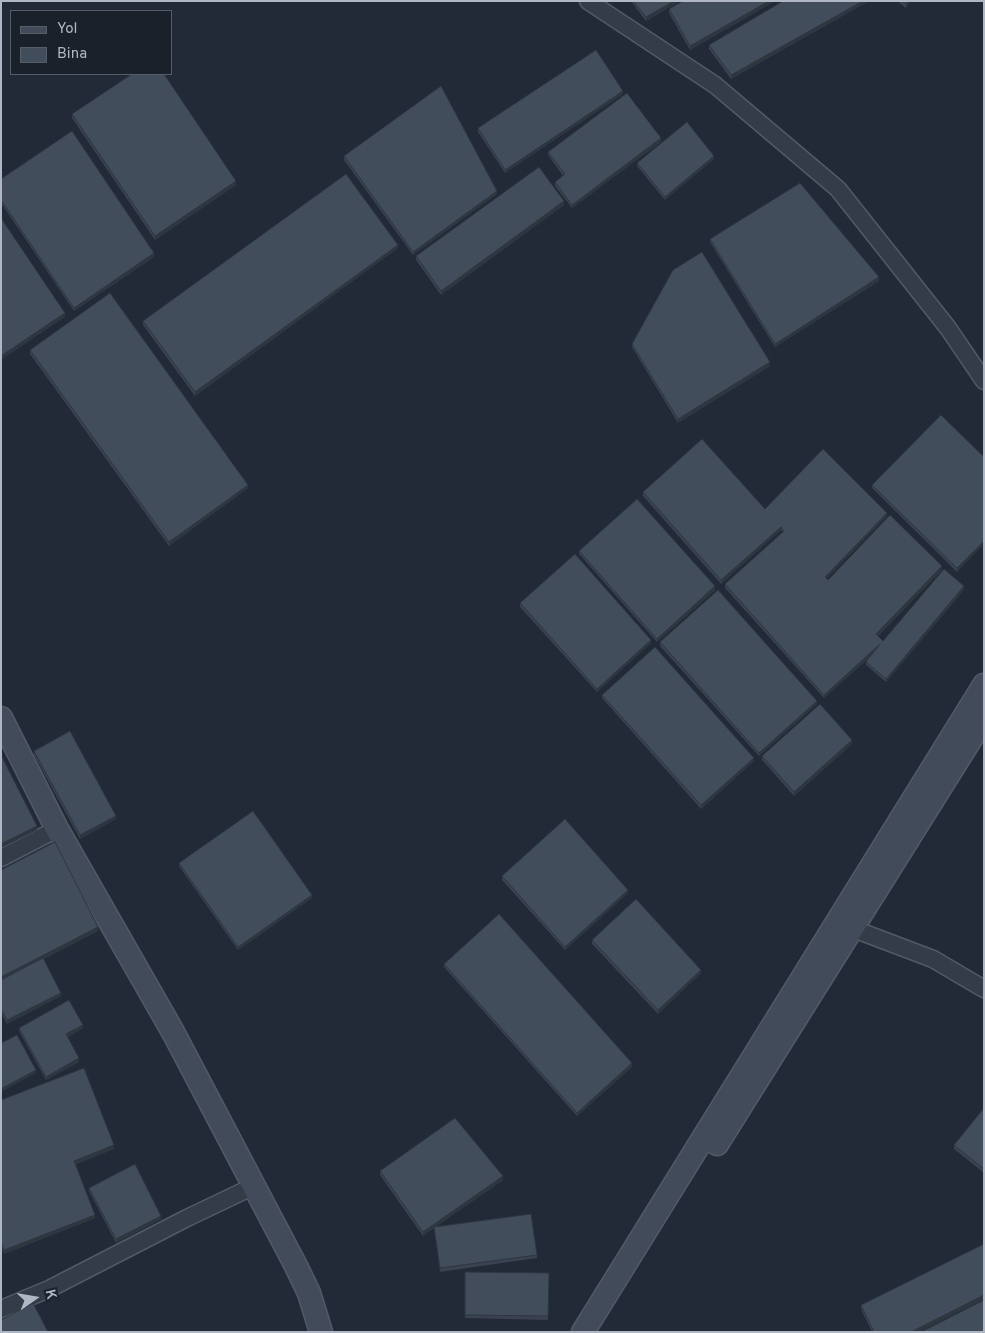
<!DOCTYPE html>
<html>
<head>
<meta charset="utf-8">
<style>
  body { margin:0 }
  #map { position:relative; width:985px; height:1333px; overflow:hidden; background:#212a36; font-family:Overpass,sans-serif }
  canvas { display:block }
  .frame { position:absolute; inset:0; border:2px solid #afb7c4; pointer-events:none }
  .legend { position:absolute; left:10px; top:10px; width:162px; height:65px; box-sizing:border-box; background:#1a212b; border:1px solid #565d68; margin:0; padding:6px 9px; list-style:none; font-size:15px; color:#afb7c4 }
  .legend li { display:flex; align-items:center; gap:10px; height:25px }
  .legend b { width:25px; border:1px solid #565d68 }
  .north { position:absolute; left:10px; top:1273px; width:50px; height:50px; -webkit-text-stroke:4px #1a212b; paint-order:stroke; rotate:77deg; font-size:14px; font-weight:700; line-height:20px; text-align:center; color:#afb7c4 }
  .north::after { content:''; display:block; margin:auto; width:18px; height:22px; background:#afb7c4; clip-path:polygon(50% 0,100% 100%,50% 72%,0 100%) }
</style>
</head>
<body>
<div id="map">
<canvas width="985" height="1333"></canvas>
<div class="frame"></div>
<ul class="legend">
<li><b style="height:6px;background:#424b5a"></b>Yol</li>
<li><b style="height:14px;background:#424d5b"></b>Bina</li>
</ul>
<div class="north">K</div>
</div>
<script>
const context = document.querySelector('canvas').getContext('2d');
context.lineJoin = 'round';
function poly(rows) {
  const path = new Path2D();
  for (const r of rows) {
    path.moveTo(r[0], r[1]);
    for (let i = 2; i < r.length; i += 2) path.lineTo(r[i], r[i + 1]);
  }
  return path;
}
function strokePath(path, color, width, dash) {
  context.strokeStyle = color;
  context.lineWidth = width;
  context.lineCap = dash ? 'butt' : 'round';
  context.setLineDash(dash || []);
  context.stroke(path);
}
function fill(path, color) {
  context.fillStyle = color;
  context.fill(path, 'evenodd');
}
const street = poly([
  [588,1,715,85,838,189,948,328,984,381],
  [1,858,57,829],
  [851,928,933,959,984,989],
  [1,1309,49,1289,187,1218,254,1186]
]);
const secondary = poly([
  [1,718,57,829,173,1032,296,1266,309,1293,321,1332],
  [717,1144,984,718],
  [583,1332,984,685]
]);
const wall = poly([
  [631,1,680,1,646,21],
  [683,1,775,1,690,50,669,13,669,9],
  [783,1,869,1,731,79,709,49,709,45],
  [897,1,910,1,906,8],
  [623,94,505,173,478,132,478,128],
  [72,114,236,185,155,240,72,118],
  [661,142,572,208,555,186,555,182,563,176,548,155,548,152],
  [344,156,497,194,413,255,344,160],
  [714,159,665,200,637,166,637,163],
  [1,179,154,257,74,311,1,203],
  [564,205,441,295,416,260,416,256],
  [710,239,879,281,775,347,710,242],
  [398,248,195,396,143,325,143,321],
  [632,344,770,366,678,423,632,347],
  [30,350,248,488,169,546,30,354],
  [984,457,957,572,872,488,872,485],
  [643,492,765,509,887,516,827,578,828,580,942,570,878,636,883,641,964,590,886,682,866,665,866,662,871,656,824,698,725,588,725,584,783,532,781,530,721,584,643,496],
  [579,551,715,590,657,642,579,554],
  [520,603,651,643,597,692,520,607],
  [660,642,817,704,759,756,660,646],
  [602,695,754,761,701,809,602,698],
  [852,744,794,796,762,760,762,756],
  [34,751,116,819,80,839,34,755],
  [179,863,312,898,238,950,179,866],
  [1,870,98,931,44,959,61,996,7,1024,1,1012],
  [502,876,628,893,565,950,502,880],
  [592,940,701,973,658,1014,592,944],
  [444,964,632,1067,577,1116,444,967],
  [19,1028,83,1028,68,1037,79,1062,46,1080,19,1031],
  [1,1100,114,1149,76,1164,95,1218,4,1254,1,1245],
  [984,1108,984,1173,954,1149,954,1145],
  [380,1171,503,1180,435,1227,537,1255,537,1258,440,1272,434,1228,423,1236,380,1175],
  [89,1188,161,1219,116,1243,89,1191],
  [984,1244,984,1299,918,1332,872,1332,861,1309,861,1305],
  [465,1272,549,1273,548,1320,465,1318]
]);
const shadedWall = poly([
  [674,1,680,1,646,21,646,17],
  [769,1,775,1,690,50,690,46],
  [863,1,869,1,731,79,731,75],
  [908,1,910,1,906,8,906,4],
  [623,91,623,94,505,173,505,170],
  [661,138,661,142,572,208,572,205],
  [714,156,714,159,665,200,665,197],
  [236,181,236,185,155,240,155,236],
  [497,191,497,194,413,255,413,252],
  [564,201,564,205,441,295,441,291],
  [398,245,398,248,195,396,195,392],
  [154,253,154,257,74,311,74,308],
  [879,277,879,281,775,347,775,344],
  [65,313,65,317,1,360,1,356],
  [770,362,770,366,678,423,678,419],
  [248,485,248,488,169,546,169,542],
  [887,513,887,516,825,580,825,577],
  [781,527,781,530,721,584,721,580],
  [984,541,984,544,957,572,957,568],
  [942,566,942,570,876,637,876,634],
  [715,586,715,590,657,642,657,639],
  [964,586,964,590,886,682,886,679],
  [651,640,651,643,597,692,597,689],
  [880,644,880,647,824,698,824,695],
  [817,701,817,704,759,756,759,753],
  [852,740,852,744,794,796,794,792],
  [754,758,754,761,701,809,701,805],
  [116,816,116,819,80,839,80,835],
  [37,826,37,830,1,848,1,844],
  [628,890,628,893,565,950,565,947],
  [312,895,312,898,238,950,238,947],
  [98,927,98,931,1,981,1,977],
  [701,970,701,973,658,1014,658,1010],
  [61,993,61,996,7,1024,7,1020],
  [83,1025,83,1028,66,1038,66,1034],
  [79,1058,79,1062,46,1080,46,1077],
  [632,1063,632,1067,577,1116,577,1113],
  [36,1070,36,1073,1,1092,1,1089],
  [114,1145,114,1149,74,1164,74,1161],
  [503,1176,503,1180,423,1236,423,1232],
  [95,1215,95,1218,4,1254,4,1250],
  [161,1216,161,1219,116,1243,116,1239],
  [984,1295,984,1299,918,1332,911,1332]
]);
const building = poly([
  [633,1,674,1,646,17,633,1],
  [683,1,769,1,690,46,669,9,683,1],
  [783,1,863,1,731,75,709,45,783,1],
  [902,1,908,1,906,4,902,1],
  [596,50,623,91,505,170,478,128,596,50],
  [132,74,164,74,236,181,155,236,72,114,132,74],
  [441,86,497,191,413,252,344,156,441,86],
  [627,93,661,138,572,205,555,182,565,174,548,152,627,93],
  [687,122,714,156,665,197,637,163,687,122],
  [72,131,154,253,74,308,1,200,1,179,72,131],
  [539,167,564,201,441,291,416,256,539,167],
  [346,174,398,245,195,392,143,321,346,174],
  [800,183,879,277,775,344,710,239,800,183],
  [1,218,65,313,1,356,1,218],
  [702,252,770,362,678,419,632,344,673,270,702,252],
  [110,293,248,485,169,542,30,350,110,293],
  [941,415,984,457,984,541,957,568,872,485,941,415],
  [702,439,765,509,823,449,887,513,825,577,828,580,890,515,942,566,876,634,883,641,944,569,964,586,886,679,866,662,880,644,824,695,725,584,784,531,781,527,721,580,643,492,702,439],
  [637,499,715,586,657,639,579,551,637,499],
  [575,554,651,640,597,689,520,603,575,554],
  [718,590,817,701,759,753,660,642,718,590],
  [655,647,754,758,701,805,602,695,655,647],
  [820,704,852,740,794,792,762,756,820,704],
  [70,731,116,816,80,835,34,751,70,731],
  [1,755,37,826,1,844,1,755],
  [253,811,312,895,238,947,179,863,253,811],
  [565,819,628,890,565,947,502,876,565,819],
  [55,842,98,927,1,977,1,870,55,842],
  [636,899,701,970,658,1010,592,940,636,899],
  [499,914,632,1063,577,1113,444,964,499,914],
  [43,958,61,993,7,1020,1,1009,1,980,43,958],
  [69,1000,83,1025,66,1034,79,1058,46,1077,19,1028,69,1000],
  [17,1035,36,1070,1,1089,1,1043,17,1035],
  [84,1068,114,1145,74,1161,95,1215,4,1250,1,1242,1,1100,84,1068],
  [984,1108,984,1169,954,1145,984,1108],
  [455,1118,503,1176,423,1232,380,1171,455,1118],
  [135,1164,161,1216,116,1239,89,1188,135,1164],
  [531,1214,537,1255,440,1268,434,1227,531,1214],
  [984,1244,984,1295,911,1332,874,1332,861,1305,984,1244],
  [465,1272,549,1273,548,1316,465,1315,465,1272],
  [984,1300,984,1332,921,1332,984,1300],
  [33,1303,48,1332,1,1332,1,1320,33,1303]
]);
strokePath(street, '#525a65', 19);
strokePath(secondary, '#525a65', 25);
strokePath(street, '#343c47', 16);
strokePath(secondary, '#424b5a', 22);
fill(wall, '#39424e');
fill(shadedWall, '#2e3640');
fill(building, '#424d5b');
strokePath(building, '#2e3640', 1);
</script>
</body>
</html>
